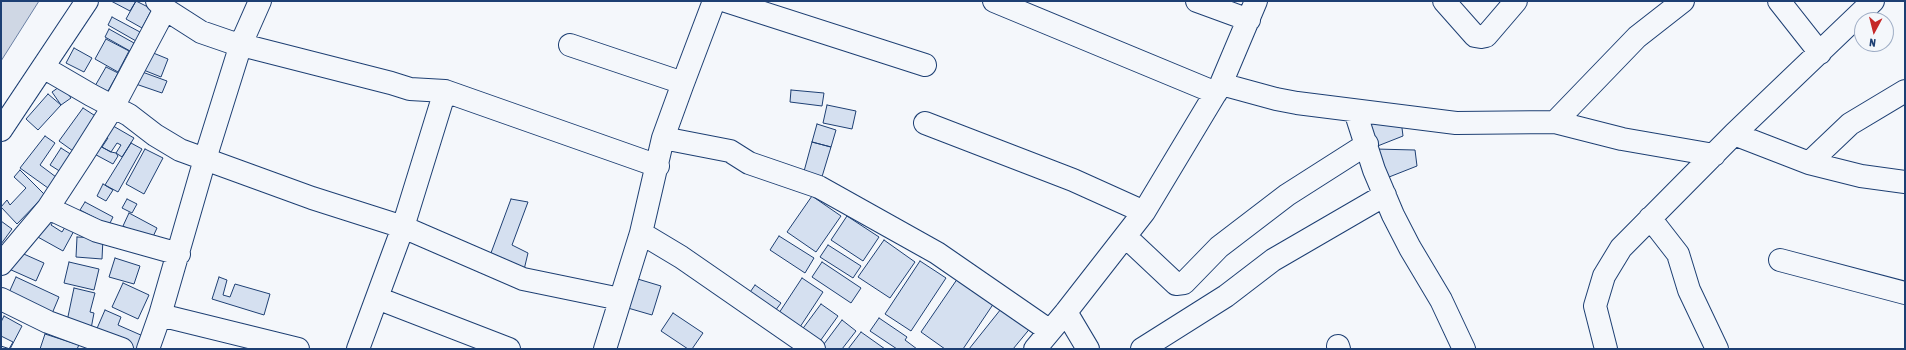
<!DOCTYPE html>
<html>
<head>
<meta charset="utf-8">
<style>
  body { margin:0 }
  #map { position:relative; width:1906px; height:350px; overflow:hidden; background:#f4f7fb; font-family:"Asap Condensed",sans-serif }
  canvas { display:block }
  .frame { position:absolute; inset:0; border:2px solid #1d3f73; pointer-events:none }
  .north { position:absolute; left:1854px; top:12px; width:40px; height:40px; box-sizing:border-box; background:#f4f7fb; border:1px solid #9eadc5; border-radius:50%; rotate:187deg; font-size:11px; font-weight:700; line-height:16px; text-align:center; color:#1d3f73 }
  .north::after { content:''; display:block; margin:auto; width:14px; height:18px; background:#c62828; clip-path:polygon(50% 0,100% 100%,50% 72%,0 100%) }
</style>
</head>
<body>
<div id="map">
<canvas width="1906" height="350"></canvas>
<div class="frame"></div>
<div class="north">N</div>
</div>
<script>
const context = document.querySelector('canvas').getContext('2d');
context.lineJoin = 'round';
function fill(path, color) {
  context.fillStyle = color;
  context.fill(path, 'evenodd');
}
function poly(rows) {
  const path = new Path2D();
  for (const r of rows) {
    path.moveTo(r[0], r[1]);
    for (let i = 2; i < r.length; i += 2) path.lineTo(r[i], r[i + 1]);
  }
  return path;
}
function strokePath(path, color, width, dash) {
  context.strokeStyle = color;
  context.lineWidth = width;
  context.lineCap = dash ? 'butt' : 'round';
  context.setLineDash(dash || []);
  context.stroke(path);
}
const water = poly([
  [1,1,39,1,1,61,1,1]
]);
const building = poly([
  [111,1,136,1,130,11,111,1],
  [136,1,152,9,142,28,126,19,136,1],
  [112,17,140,32,136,41,108,25,112,17],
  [109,29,134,43,130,51,105,37,109,29],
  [106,39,129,51,118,72,95,59,106,39],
  [74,48,92,58,84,72,66,63,74,48],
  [146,50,168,59,161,77,141,69,146,50],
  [106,67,118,73,103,100,91,93,106,67],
  [134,69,167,81,162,93,130,82,134,69],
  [62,85,71,98,61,105,52,92,62,85],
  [791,90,824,93,822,106,790,102,791,90],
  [48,94,61,105,38,130,26,119,48,94],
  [827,105,856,111,852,129,823,123,827,105],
  [83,108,97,117,73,151,59,141,83,108],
  [1361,119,1401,120,1403,136,1370,149,1361,119],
  [108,123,134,138,122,157,116,153,121,145,117,143,111,152,102,147,108,138,101,134,108,123],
  [817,124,836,130,831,147,812,142,817,124],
  [45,136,55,143,40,165,56,177,48,188,20,168,45,136],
  [92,142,111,152,116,153,118,156,113,164,87,150,92,142],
  [812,142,831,147,821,180,803,175,812,142],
  [131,143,142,149,118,192,105,185,131,143],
  [61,148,72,155,61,172,50,165,61,148],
  [145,149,163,158,144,194,126,184,145,149],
  [1375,149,1415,150,1417,166,1384,179,1375,149],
  [20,170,45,195,17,224,1,207,7,200,10,205,26,188,14,177,20,170],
  [103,184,113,190,106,201,97,196,103,184],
  [812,196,841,216,816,252,787,232,812,196],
  [127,199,137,204,132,213,122,208,127,199],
  [511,199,528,202,512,245,528,253,523,274,488,261,511,199],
  [85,202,113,217,109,225,80,210,85,202],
  [50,212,57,216,51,225,62,232,67,224,75,229,63,251,36,236,50,212],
  [129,213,157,228,151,241,123,226,129,213],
  [847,216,879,237,863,261,831,240,847,216],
  [1,221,12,229,1,244,1,221],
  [779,236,814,258,805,273,770,250,779,236],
  [77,237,103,238,102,259,76,257,77,237],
  [884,240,915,262,890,298,858,277,884,240],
  [828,245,861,266,853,278,820,257,828,245],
  [17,251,44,263,36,281,9,269,17,251],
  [115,258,140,266,134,284,109,277,115,258],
  [920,261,946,278,911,331,885,314,920,261],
  [69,262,99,269,94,290,64,283,69,262],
  [822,262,861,288,851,303,812,277,822,262],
  [960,275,996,300,963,349,945,349,921,332,960,275],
  [16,277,59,297,51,316,7,297,16,277],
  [219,277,227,280,223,295,230,297,235,284,270,294,264,315,212,299,219,277],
  [631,277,661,286,652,315,621,306,631,277],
  [802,278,823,292,798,330,777,316,802,278],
  [123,283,149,295,138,319,112,307,123,283],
  [755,285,781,303,772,315,746,298,755,285],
  [74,288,95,293,90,312,94,313,90,334,66,326,74,288],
  [821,304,838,316,818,344,801,331,821,304],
  [1005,304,1032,326,1013,349,969,349,1005,304],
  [105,310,121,317,118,325,143,336,137,349,133,349,95,333,105,310],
  [673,313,703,333,692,349,688,349,661,331,673,313],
  [4,316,22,326,10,349,1,346,1,322,4,316],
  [879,318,907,337,905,340,917,349,897,349,870,331,879,318],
  [842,320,856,331,842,349,823,349,821,348,842,320],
  [861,332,885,349,848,349,861,332],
  [45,334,79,345,77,349,40,349,45,334],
  [1,336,13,342,9,349,1,349,1,336]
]);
const minor = poly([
  [157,1,165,9,201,32,230,42,391,83,410,89,445,91],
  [726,1,925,65],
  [994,1,1216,93],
  [1197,1,1249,20],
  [1444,1,1475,36,1481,37,1486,36,1516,1],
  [1779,1,1820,53],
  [570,45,683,83,663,138,641,233,605,349],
  [43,67,91,95,129,115,155,135,180,150,312,198,403,227,523,279,620,299],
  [683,83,714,1],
  [1221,84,1276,99,1297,103,1456,123,1555,122,1622,139,1714,155],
  [1355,111,1374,170,1393,215,1410,248,1441,300,1464,349],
  [1555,122,1637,37,1683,1],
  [925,123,1073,180,1144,212],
  [1,130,87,1],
  [1734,134,1809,163,1861,176,1905,182],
  [663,138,730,151,749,163,819,187,937,253,1050,331],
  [1809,163,1850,124,1905,91],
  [48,208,97,231,179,254],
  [1650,218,1678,254,1689,290,1717,349],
  [641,233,681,257,814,349],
  [1126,237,1176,284,1184,283,1219,247,1287,195,1367,144],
  [1780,260,1905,293],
  [1,264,48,208,82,156,113,107,165,9],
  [377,298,509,349],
  [1,299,48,322,122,349],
  [1066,312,1088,349],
  [160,315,205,159,241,44,260,1],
  [1338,346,1339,349],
  [148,349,160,315,298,349],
  [358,349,403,227,445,91,658,166],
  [1035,349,1066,312,1144,212,1221,84,1256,1],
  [1142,349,1226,296,1273,260,1385,195],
  [1606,349,1595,306,1604,276,1621,248,1734,134,1873,1]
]);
fill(water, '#cfd7e4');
strokePath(water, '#687fa3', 1);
fill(building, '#d5e0f0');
strokePath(building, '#1d3f73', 1);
strokePath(minor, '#1d3f73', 24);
strokePath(minor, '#f4f7fb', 22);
</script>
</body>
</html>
